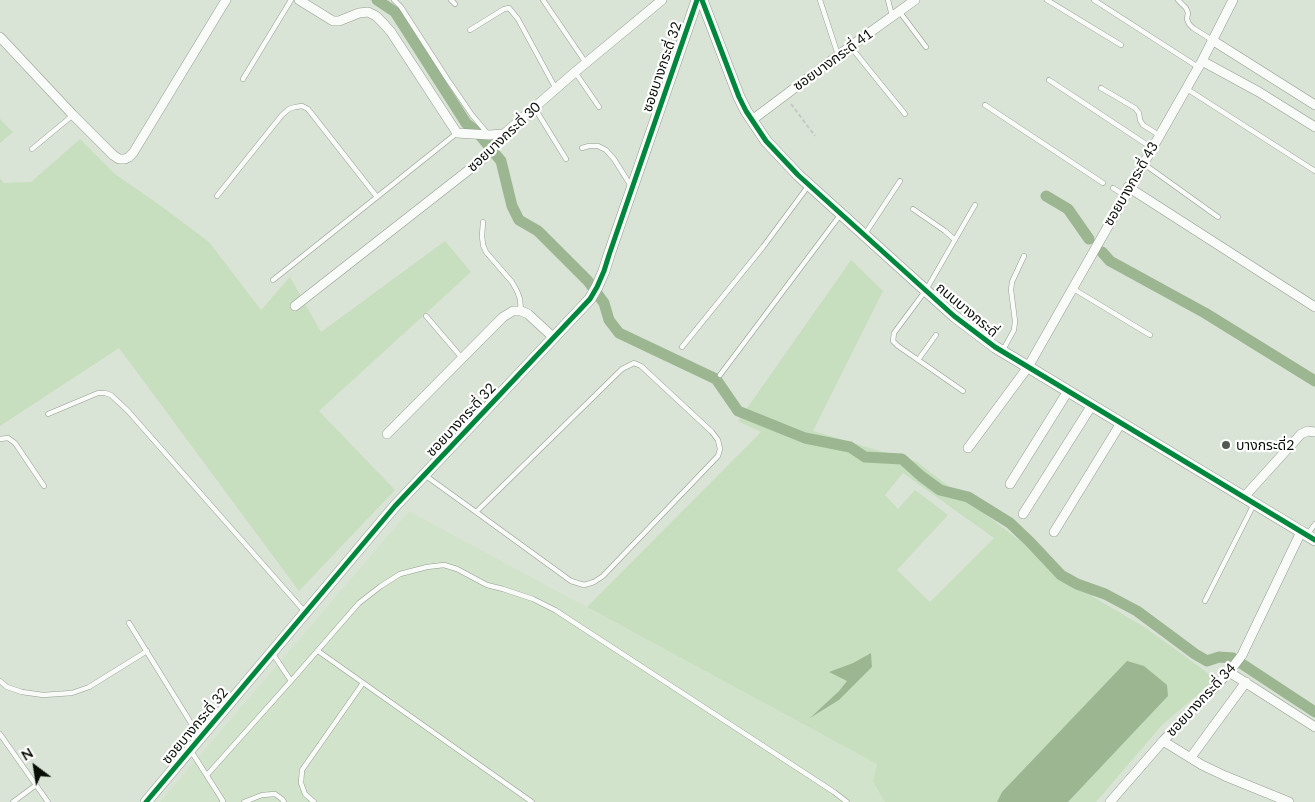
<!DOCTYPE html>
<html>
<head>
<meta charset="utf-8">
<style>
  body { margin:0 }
  #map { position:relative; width:1315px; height:802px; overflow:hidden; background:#dae4d6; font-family:Lato,sans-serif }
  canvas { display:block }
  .north { position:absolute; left:10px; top:742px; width:50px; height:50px; -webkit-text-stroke:4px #fff; paint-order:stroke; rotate:329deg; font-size:14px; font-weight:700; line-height:20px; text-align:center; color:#090f07 }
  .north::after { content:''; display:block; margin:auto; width:18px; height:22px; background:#090f07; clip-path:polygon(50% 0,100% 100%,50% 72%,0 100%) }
</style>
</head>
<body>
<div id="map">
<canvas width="1315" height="802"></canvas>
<div class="north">N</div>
</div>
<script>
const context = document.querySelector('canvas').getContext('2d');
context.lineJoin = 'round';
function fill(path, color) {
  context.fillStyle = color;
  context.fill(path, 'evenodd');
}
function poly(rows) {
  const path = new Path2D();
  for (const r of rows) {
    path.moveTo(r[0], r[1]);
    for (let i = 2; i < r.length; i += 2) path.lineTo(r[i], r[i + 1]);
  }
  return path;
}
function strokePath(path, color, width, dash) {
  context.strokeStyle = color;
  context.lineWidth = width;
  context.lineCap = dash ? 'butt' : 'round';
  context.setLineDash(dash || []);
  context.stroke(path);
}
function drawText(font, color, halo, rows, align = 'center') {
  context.font = font + ' Lato,"Noto Sans Thai",sans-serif';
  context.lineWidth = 4.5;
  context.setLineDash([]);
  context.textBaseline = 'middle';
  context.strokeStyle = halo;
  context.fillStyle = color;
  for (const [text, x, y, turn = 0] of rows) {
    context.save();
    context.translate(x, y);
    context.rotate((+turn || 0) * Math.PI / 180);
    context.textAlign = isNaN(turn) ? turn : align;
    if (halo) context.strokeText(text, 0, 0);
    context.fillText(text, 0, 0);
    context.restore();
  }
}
const built = poly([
  [409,511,877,764,873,782,885,802,160,802]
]);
const green = poly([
  [0,119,13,132,0,143],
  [80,139,115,174,161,206,209,242,261,310,290,277,321,332,445,241,471,272,319,411,395,490,299,591,119,348,0,426,0,178,4,183,31,182],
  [851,260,883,291,813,431,917,462,1095,598,1146,628,1216,679,1162,725,1096,802,1068,802,1168,696,1002,792,997,802,885,802,873,782,877,764,587,607,761,432,738,421],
  [903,473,994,538,930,602,897,570,948,515,915,490,898,509,885,495],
  [871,653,872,667,839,700,813,716,839,691,848,681,830,672,853,663]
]);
const water = poly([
  [871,653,872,667,839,700,810,718,839,691,847,681,829,672,853,663],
  [1127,661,1144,666,1167,685,1168,696,1068,802,997,802,1002,792]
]);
const canal = poly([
  [377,0,395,12,466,123,479,134,501,161,512,206,519,220,538,231,588,281,604,303,609,320,619,333,716,379,738,411,805,438,850,447,865,457,902,459,921,476,940,490,968,497,1010,523,1030,542,1061,575,1077,584,1105,594,1137,611,1195,654,1207,661,1219,657,1233,658,1315,712],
  [1046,196,1068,209,1089,239],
  [1102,252,1110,261,1205,313,1315,381]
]);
const path = poly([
  [791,104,815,136]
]);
const service = poly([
  [394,0,401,7,448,80,472,115,488,134],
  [451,0,455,4],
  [543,0,586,63],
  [820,0,838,55],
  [888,0,892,16],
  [1047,0,1121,45],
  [1094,0,1198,67],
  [1178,0,1186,8,1188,13,1187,19,1189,24,1193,28,1212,40],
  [899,11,926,47],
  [470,30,504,9,509,8,518,19,556,89],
  [850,46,905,114],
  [575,72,599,107],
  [243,79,291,0],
  [1049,80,1152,148],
  [1101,88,1135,108,1139,113,1140,120,1143,125,1159,135],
  [1187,89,1315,171],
  [985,105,1103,183],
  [534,107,566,159],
  [582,148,589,146,598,146,606,150,614,159,631,186],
  [32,149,73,115],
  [1144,164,1218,217],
  [1113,188,1124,195],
  [217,196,282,115,289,109,295,107,302,106,308,109,377,197,457,133],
  [913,209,945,231,955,240],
  [483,222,482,236,483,245,486,252,512,282,517,291,520,299,521,311],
  [865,234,900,181],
  [273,280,377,197],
  [1072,288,1150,335],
  [426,316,462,358],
  [682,347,763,247,809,185],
  [1003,350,1014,330,1015,321,1011,290,1012,282,1024,256],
  [918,360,936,335],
  [720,375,841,214],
  [963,391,898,346,893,341,894,333,926,290,975,205],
  [48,414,98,393,105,393,111,395,128,411,305,612],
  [0,439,8,438,15,443,44,486],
  [426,476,476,512,571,581,584,585,594,582,603,576,718,456,720,449,718,440,712,432,641,366,634,363,622,369,476,512],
  [1307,535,1315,524],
  [1205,601,1254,504],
  [129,623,199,736],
  [318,651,532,802],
  [0,681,7,687,22,692,43,695,72,693,89,687,147,651],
  [291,681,359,603,381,586,400,574,427,567,444,565,457,569,487,585,503,589,533,599,555,610,834,792,847,802],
  [0,734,48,802],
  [191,751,223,801,222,802],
  [207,775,291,681,273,654],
  [13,802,36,785],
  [244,802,262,795,275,794,282,799,284,802],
  [314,802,305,794,301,783,302,770,363,683]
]);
const minor = poly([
  [299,0,333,21,339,21,359,13,368,12,376,16,383,23,391,32,457,133,489,135,504,134],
  [0,37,73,115,113,155,119,159,125,159,129,157,133,153,226,0],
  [1212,40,1315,105],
  [1202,61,1259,92,1315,127],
  [752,120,844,51,915,0],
  [1128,187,1315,307],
  [295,306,484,158,504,134,575,72,662,0],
  [387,434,503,317,513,311,521,311,528,314,554,338],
  [968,448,1028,367,1202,61,1233,0],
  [1010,484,1068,391],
  [1244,497,1301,434,1308,431,1315,432],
  [1023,514,1092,405],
  [1054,532,1121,423],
  [1229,672,1315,727],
  [1163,741,1202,765,1225,776,1289,802],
  [1191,757,1246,682],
  [1110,802,1163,741,1229,672,1242,655,1301,532]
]);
const tertiary = poly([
  [702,0,739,97,746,111,766,141,798,175,954,316,995,347,1315,540],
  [146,802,395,506,590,299,597,287,604,271,609,255,697,0]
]);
const cycleway = poly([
  [702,0,739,97,746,111,766,141,798,175,954,316,995,347,1315,540],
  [146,802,395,506,590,299,597,287,604,271,609,255,697,0]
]);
const markers = [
  [1226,445,5,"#525a4f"]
];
const streetNames = [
  ["ซอยบางกระดี่ 41",833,60,-36],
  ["ซอยบางกระดี่ 32",662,67,-71],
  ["ซอยบางกระดี่ 30",504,137,-43],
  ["ซอยบางกระดี่ 43",1131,184,-60],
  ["ถนนบางกระดี่",967,310,40],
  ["ซอยบางกระดี่ 32",461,420,-47],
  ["ซอยบางกระดี่ 34",1201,700,-47],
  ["ซอยบางกระดี่ 32",195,726,-50]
];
const poiNames = [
  ["บางกระดี่2",1236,445]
];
fill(built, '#d2e3cb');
fill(green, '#c7debf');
fill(water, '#9cb692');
strokePath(canal, '#9cb692', 11);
strokePath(service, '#959c91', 5.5);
strokePath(minor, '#959c91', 10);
strokePath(tertiary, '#959c91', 12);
strokePath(path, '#c4c7c3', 2, [4, 2.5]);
strokePath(service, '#f9fbf9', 4.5);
strokePath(minor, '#f9fbf9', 9);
strokePath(tertiary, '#f9fbf9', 11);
strokePath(cycleway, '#00873e', 5);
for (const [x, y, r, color] of markers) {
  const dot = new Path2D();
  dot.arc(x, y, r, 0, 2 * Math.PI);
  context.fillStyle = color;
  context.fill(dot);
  strokePath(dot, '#fff', 2);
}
drawText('14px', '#090f07', '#fff', streetNames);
drawText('14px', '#090f07', '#fff', poiNames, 'left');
</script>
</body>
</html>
